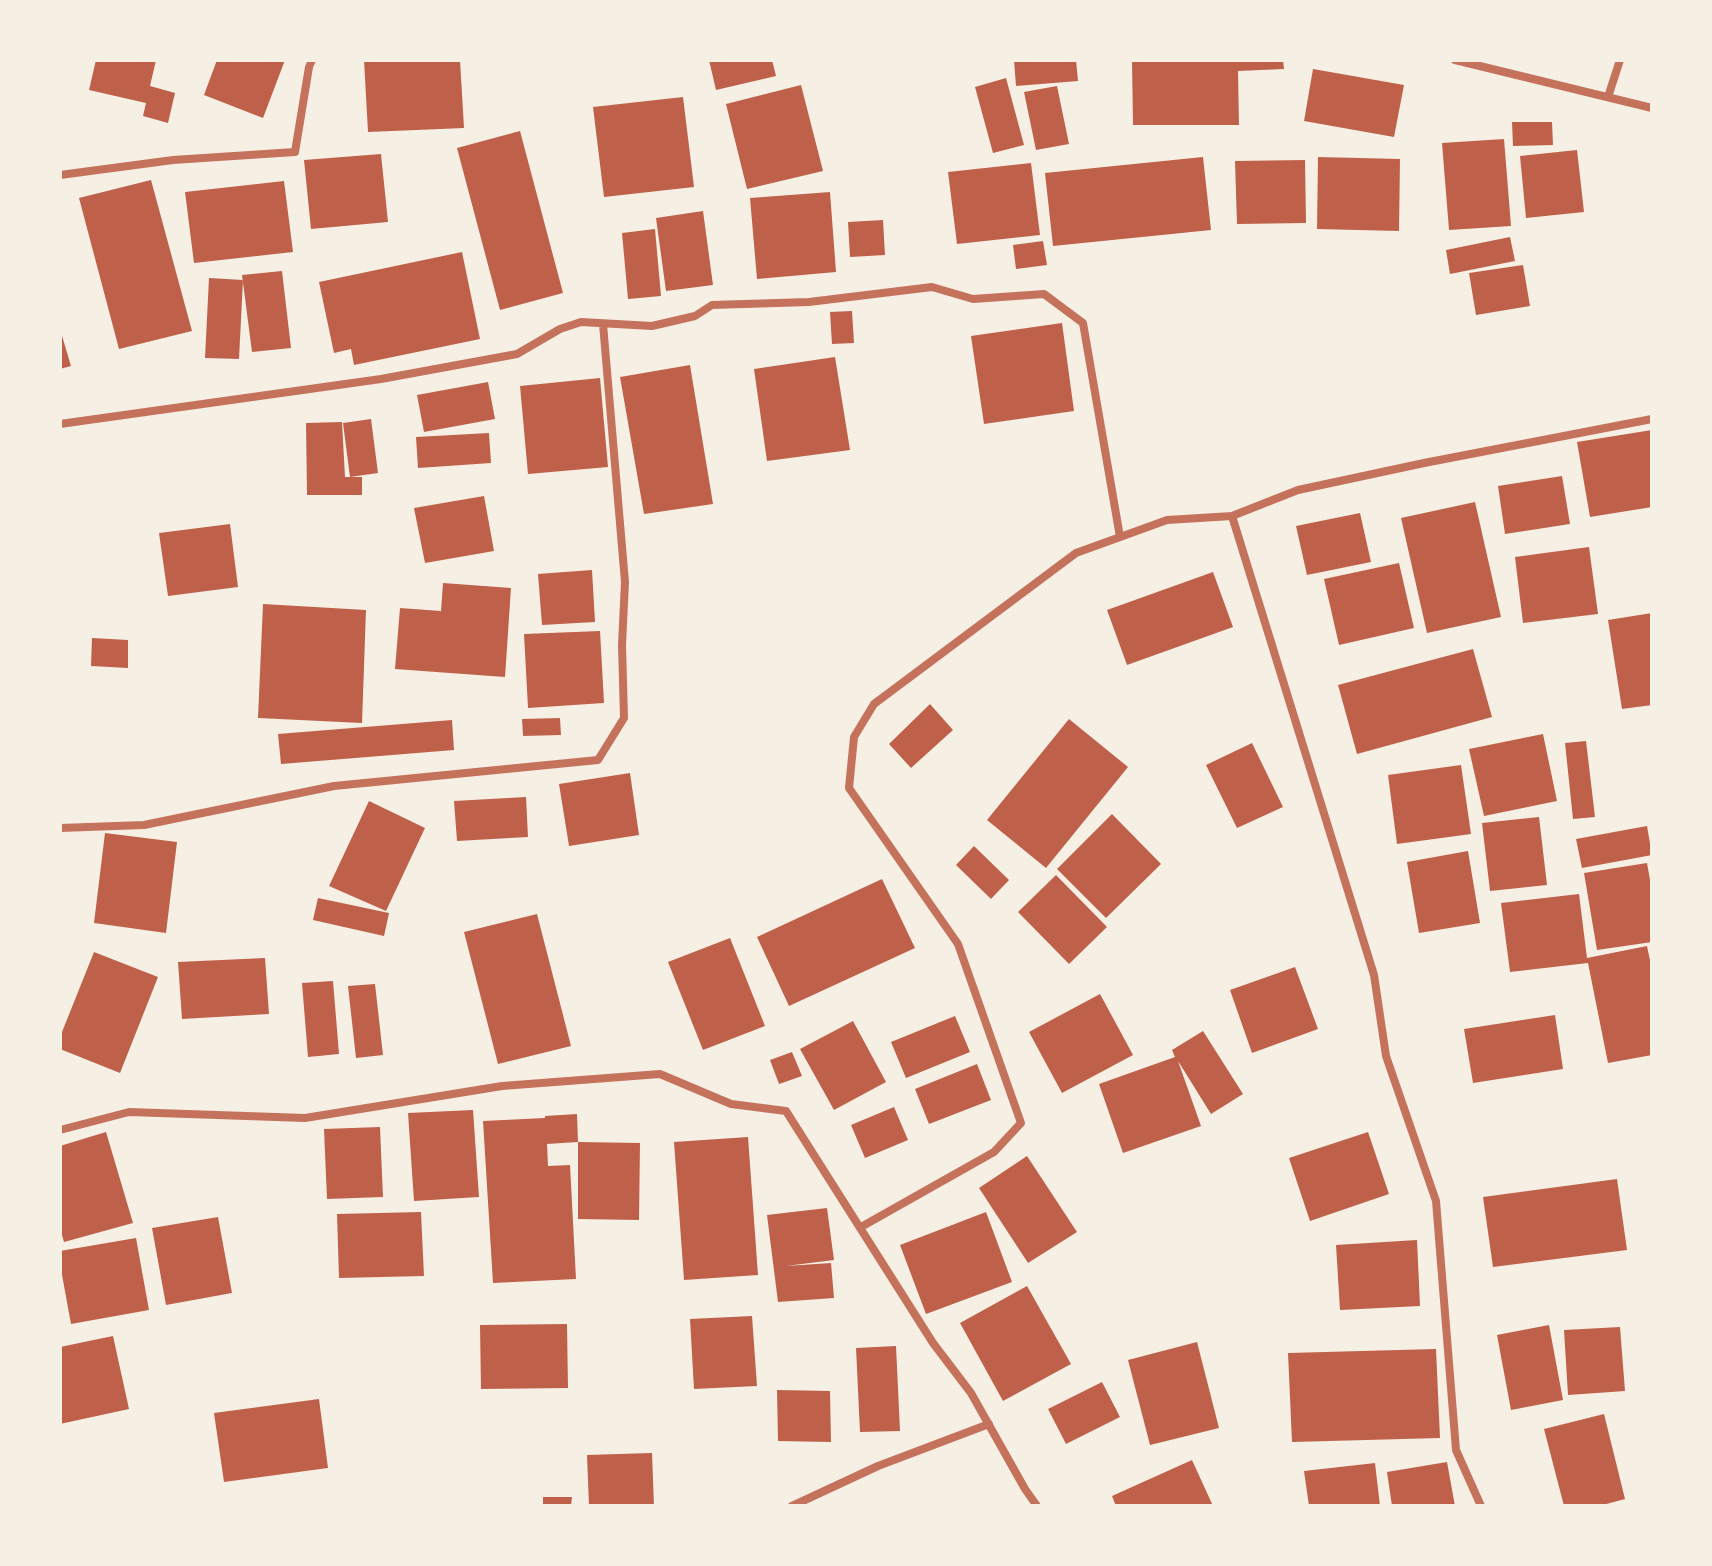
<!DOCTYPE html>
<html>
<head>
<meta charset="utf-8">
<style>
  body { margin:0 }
  #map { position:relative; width:1712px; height:1566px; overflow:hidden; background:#f6efe4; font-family:"PT Sans",sans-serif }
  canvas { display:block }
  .frame { position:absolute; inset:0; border:62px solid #f6efe4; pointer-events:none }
</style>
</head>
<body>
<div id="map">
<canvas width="1712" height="1566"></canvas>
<div class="frame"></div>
</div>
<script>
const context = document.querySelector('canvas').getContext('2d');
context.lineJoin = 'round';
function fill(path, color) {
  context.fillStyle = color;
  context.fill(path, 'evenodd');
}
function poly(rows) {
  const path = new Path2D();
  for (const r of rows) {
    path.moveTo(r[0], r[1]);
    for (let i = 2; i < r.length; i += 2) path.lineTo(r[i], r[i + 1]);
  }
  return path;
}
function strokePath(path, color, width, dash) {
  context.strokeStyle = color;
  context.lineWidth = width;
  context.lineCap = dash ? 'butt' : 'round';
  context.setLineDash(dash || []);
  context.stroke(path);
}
const building = poly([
  [96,60,156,60,150,86,175,93,168,123,143,116,146,103,89,90],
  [217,60,285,60,263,118,204,95],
  [364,60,460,60,464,128,368,132],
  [709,60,772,60,776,76,716,90],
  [1014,60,1076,60,1078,81,1016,86],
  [1132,60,1283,60,1284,69,1238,71,1239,125,1133,125],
  [1313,69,1404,85,1394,137,1304,121],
  [1006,78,1024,145,993,153,975,87],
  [801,85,823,171,747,189,726,104],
  [1057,86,1069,144,1036,150,1024,92],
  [683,97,694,187,604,197,593,107],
  [1512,122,1552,122,1553,145,1513,146],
  [520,131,563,293,500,310,457,148],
  [1504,139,1511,226,1449,230,1442,143],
  [1577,150,1584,212,1526,218,1520,156],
  [381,154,388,222,311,229,304,160],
  [1203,157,1211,230,1053,246,1045,173],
  [1318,157,1400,159,1399,231,1317,229],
  [1305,160,1306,223,1237,224,1235,161],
  [1031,163,1040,235,957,244,948,172],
  [151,180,192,331,119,349,79,198],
  [284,181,293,252,194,263,185,192],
  [830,192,836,272,757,279,750,198],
  [703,211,713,285,666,291,656,218],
  [883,220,885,255,850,257,848,222],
  [655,229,661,296,628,299,622,233],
  [1510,237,1515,261,1450,274,1446,250],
  [1043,241,1047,265,1016,269,1013,245],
  [462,252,480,339,354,365,351,349,334,353,319,282],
  [1523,265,1530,306,1476,315,1469,273],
  [282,271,291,348,252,352,242,275],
  [209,278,243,280,239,359,205,358],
  [852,311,854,343,832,344,830,312],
  [1062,323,1074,411,984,424,971,336],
  [60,329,71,366,60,369],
  [835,357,850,450,767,461,754,369],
  [690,365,713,504,644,514,620,377],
  [600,378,608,467,528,474,520,386],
  [488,382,495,419,424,432,417,395],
  [371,419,378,473,350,477,343,423],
  [342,422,345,477,362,477,362,495,307,495,306,423],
  [1652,430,1652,507,1590,517,1577,442],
  [489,433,491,463,418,468,416,437],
  [1562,476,1570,524,1505,534,1498,486],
  [484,496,494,551,425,563,414,508],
  [1475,502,1501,617,1427,633,1401,518],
  [1360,513,1371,562,1307,575,1296,526],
  [230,524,238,587,168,596,159,533],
  [1589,547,1598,614,1523,623,1515,557],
  [1399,563,1414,628,1339,645,1324,579],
  [592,570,595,622,542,625,538,574],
  [1213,572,1233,627,1127,665,1107,610],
  [443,583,511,588,505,677,395,669,400,608,441,611],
  [263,604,366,610,362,723,258,718],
  [1652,613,1652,705,1622,709,1608,620],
  [600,631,604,703,528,708,524,634],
  [92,638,128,640,128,668,91,666],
  [1473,649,1492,717,1357,754,1338,685],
  [930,704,953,730,911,768,889,744],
  [560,718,561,735,523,736,522,719],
  [1069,719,1128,767,1046,868,987,820],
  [452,720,454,750,281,764,278,734],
  [1543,734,1557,801,1484,816,1469,749],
  [1586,741,1595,817,1573,819,1565,743],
  [1252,743,1283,807,1237,828,1206,765],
  [1461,765,1471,834,1397,844,1388,775],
  [630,773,639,835,569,846,559,784],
  [526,797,528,837,457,841,454,801],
  [369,801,425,828,386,911,329,886],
  [1112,814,1161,864,1106,918,1057,869],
  [1539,817,1547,885,1490,891,1482,823],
  [1647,826,1652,855,1582,868,1576,839],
  [105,833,177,842,166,933,94,923],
  [974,846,1009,880,991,899,956,865],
  [1468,851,1480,923,1419,933,1407,862],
  [1647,863,1652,891,1652,942,1597,950,1584,873],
  [1056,875,1107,927,1069,964,1018,912],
  [882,879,915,948,789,1006,757,937],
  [1579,894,1587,958,1647,946,1652,970,1652,1055,1608,1063,1588,963,1510,972,1501,903],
  [318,898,389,913,384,936,313,920],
  [537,914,571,1046,498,1064,464,932],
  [730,938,765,1026,703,1050,668,962],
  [94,952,158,977,120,1073,60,1049,60,1037],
  [265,958,269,1014,182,1019,178,962],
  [1295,967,1318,1029,1252,1053,1230,990],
  [333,981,339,1054,308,1057,302,983],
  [375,984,383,1055,356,1058,348,986],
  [1100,994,1133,1055,1062,1093,1029,1032],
  [1555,1015,1563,1069,1473,1083,1464,1029],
  [955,1016,970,1052,906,1078,891,1042],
  [853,1021,886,1082,834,1110,800,1049],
  [1203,1031,1243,1094,1211,1114,1178,1061,1201,1126,1123,1153,1099,1084,1175,1057,1172,1050],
  [792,1052,802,1076,779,1084,770,1060],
  [977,1064,991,1100,929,1124,915,1089],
  [894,1107,908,1140,865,1158,851,1125],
  [473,1110,479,1197,414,1201,408,1113],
  [577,1114,578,1142,640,1143,639,1220,578,1219,578,1142,547,1144,548,1166,570,1165,576,1279,493,1283,483,1121,545,1118,545,1116],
  [380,1127,383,1197,327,1199,324,1129],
  [106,1132,133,1223,64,1242,60,1228,60,1146],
  [1368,1132,1389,1194,1310,1221,1289,1158],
  [748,1137,758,1275,684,1280,674,1142],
  [1027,1156,1077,1232,1028,1263,979,1188],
  [1617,1179,1627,1250,1493,1267,1483,1197],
  [827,1208,834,1260,786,1266,831,1263,834,1298,778,1302,767,1215],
  [421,1212,424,1276,339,1278,337,1214],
  [986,1212,1012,1282,926,1314,900,1245],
  [218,1217,232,1293,166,1305,152,1228],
  [136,1238,149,1310,71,1324,60,1264,60,1251],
  [1417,1240,1420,1306,1340,1310,1336,1245],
  [1027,1286,1071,1364,1003,1401,960,1323],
  [752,1316,757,1386,694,1389,690,1319],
  [567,1324,568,1388,481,1389,480,1325],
  [1549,1325,1563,1400,1511,1410,1497,1335],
  [1620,1327,1625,1391,1568,1395,1564,1330],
  [113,1336,129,1409,60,1424,60,1347],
  [1197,1342,1219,1428,1150,1445,1128,1360],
  [896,1346,900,1431,860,1432,856,1348],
  [1436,1349,1440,1438,1292,1442,1288,1353],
  [1102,1382,1120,1417,1066,1444,1048,1409],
  [777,1390,830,1391,831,1442,778,1441],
  [319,1399,328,1468,224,1482,214,1413],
  [1604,1414,1625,1499,1599,1506,1564,1506,1544,1429],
  [652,1453,654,1506,589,1506,587,1455],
  [1192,1460,1213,1506,1116,1506,1112,1496],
  [1447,1462,1455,1506,1392,1506,1387,1472],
  [1375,1463,1380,1506,1309,1506,1304,1471],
  [543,1497,572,1497,571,1506,543,1506]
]);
const minor = poly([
  [1455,60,1652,108],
  [1608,97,1620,60],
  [60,175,173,160,295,152,309,67,312,60],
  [60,424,381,379,517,354,560,329,581,322,652,326,695,316,712,305,809,302,932,287,973,299,1044,294,1083,323,1120,537],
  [1232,516,1374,975,1386,1056,1436,1201,1456,1450,1481,1506],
  [60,828,144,825,334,786,598,760,624,718,622,645,625,582,603,324],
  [60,1130,129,1112,305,1118,502,1086,660,1074,731,1104,786,1111,933,1343,971,1393,1025,1489,1037,1506],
  [861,1227,994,1152,1021,1123,958,944,849,788,854,737,874,704,1076,553,1167,520,1232,516,1298,490,1424,463,1652,419],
  [792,1506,878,1466,989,1424]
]);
fill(building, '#bf614a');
strokePath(minor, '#c5725c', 8);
</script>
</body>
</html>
